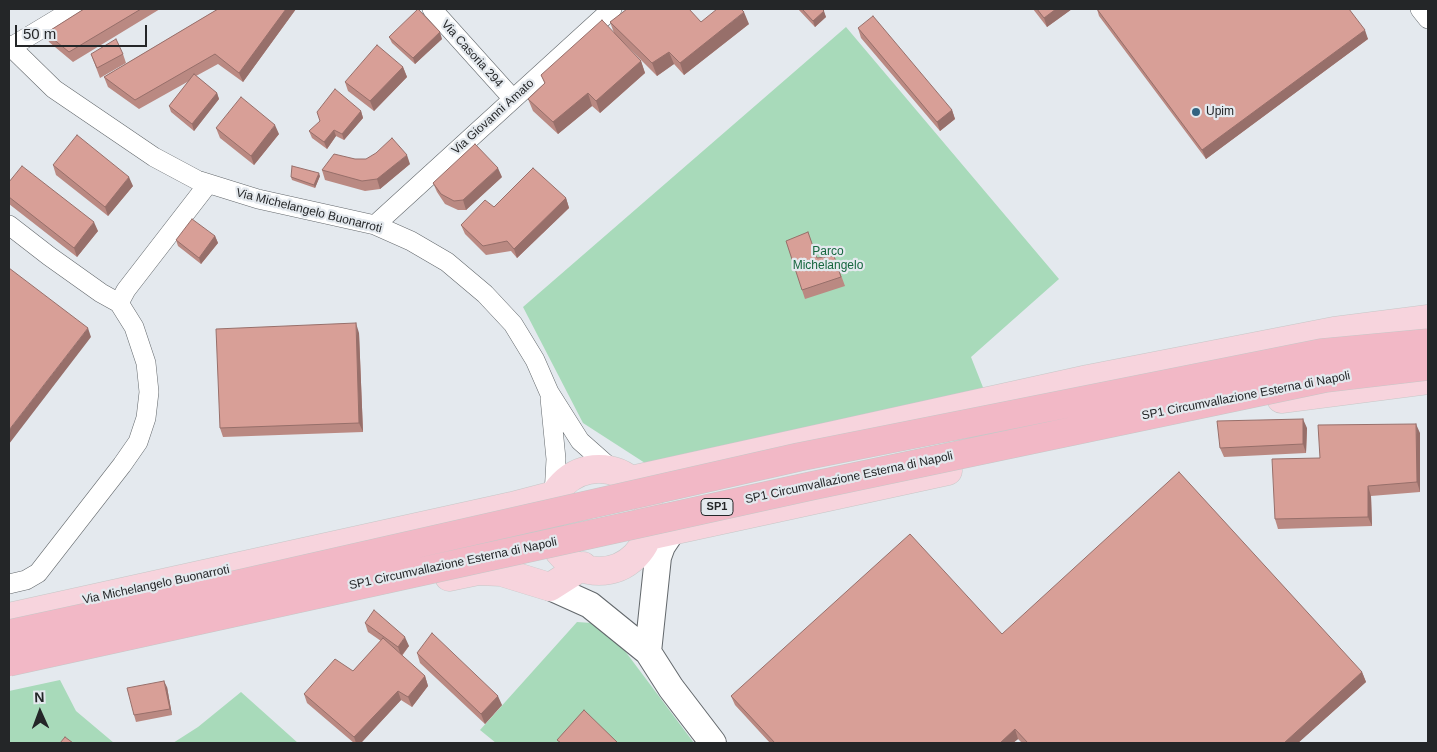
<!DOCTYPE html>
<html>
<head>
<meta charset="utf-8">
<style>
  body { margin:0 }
  #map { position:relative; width:1437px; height:752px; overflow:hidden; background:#e4e9ee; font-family:Arial,sans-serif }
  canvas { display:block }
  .frame { position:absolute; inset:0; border:10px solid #242628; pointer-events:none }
  .north { position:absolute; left:15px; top:687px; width:50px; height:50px; -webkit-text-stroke:4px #e4e9ee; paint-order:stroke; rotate:358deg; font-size:14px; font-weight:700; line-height:20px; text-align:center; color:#242628 }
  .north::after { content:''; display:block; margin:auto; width:18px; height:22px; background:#242628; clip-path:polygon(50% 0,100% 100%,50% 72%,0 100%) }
  .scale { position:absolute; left:15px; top:25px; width:132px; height:22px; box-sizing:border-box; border:2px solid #242628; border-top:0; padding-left:6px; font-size:15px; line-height:18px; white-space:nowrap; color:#242628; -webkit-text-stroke:4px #e4e9ee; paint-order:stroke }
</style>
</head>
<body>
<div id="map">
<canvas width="1437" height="752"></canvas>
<div class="frame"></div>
<div class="north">N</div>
<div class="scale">50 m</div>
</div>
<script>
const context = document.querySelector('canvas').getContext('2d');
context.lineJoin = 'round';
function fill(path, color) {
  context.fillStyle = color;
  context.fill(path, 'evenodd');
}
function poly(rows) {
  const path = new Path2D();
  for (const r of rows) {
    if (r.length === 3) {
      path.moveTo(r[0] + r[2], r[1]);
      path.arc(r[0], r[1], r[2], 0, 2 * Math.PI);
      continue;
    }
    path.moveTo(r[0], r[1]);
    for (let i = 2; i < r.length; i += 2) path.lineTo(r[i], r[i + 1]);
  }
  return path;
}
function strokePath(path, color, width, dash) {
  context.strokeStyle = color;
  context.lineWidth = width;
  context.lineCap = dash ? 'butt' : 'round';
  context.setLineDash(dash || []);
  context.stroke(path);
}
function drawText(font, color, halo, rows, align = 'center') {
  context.font = font + ' Arial,sans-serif';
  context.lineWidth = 4.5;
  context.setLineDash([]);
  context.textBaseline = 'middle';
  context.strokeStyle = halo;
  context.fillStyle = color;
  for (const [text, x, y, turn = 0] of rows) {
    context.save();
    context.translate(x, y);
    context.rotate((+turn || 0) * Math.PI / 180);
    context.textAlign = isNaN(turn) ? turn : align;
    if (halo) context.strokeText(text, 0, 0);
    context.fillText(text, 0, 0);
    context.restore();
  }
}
const green = poly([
  [846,27,1059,279,971,357,986,395,645,463,583,423,523,307],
  [577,622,592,623,622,647,694,743,496,743,480,730],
  [60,680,76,711,114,743,9,743,9,691],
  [241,692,298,743,173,743,198,727]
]);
const street = poly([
  [432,9,513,99],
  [1420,9,1428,19],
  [9,45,54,89,154,157,197,180,258,199,375,225,411,241,447,262,485,294,513,324,535,360,549,392,580,441,615,472],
  [11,47,74,9],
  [9,225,49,256,101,293,119,303,134,327,146,363,149,392,146,418,138,442,122,465,38,573,26,580,9,584],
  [375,225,612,9],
  [119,303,126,290,208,184],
  [550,398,556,459,554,495]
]);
const secondary = poly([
  [550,587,590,605,648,652,671,688,713,743],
  [648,652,658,557,662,546,672,531]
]);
const primary = poly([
  [1281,399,1428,380],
  [599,520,51],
  [631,480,1088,379,1334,331,1428,319],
  [648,536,948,471],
  [449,577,478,571,501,572,550,587,583,566],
  [9,617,512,506,554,495]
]);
const highwayBridge = poly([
  [9,634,208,591,799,457,1321,353,1428,343],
  [9,662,811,486,1326,378,1428,366]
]);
const wall = poly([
  [84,9,160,9,73,62,49,42,46,33],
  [218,9,296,9,243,82,218,64,196,76,217,93,219,99,194,131,171,112,169,106,189,81,139,109,108,87,104,77],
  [798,9,822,9,826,17,815,27],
  [1033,9,1072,9,1047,27],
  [1097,9,1349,9,1368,39,1206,159,1099,16],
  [610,22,701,22,749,24,684,75,674,64,657,76,622,41,641,61,645,73,600,113,592,106,558,134,533,111,528,99,545,84,541,75,614,33],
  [858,28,952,110,955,119,940,131,861,38],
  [389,37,442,39,415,64,392,43],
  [91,54,123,54,126,63,100,78],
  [403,67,407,77,374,111,348,91,345,82],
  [361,111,363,118,344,140,336,136,327,149,312,138,309,131],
  [216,128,279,134,254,165,220,138],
  [355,159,410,164,380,189,365,191,325,180,322,170],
  [53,165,133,186,108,216,56,175],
  [320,176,315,188,292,180,291,177],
  [502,177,466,210,458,210,445,204,437,192,433,183],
  [9,182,98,231,77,257,9,204],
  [566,198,569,208,517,258,511,251,486,255,465,234,461,225,494,207],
  [215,236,218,243,201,264,178,246,176,240],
  [834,256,845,286,805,299,802,290,817,258],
  [359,333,363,432,223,437,220,428],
  [1307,428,1306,453,1224,457,1220,448],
  [1420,433,1420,492,1371,496,1372,526,1278,529,1275,519,1320,458],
  [365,623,409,646,402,656,425,676,428,686,412,707,401,700,361,743,354,743,307,703,304,694,353,671,381,641,368,632],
  [1002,634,1362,672,1366,682,1298,743,1022,743,1018,739,1013,743,770,743,735,705,731,696],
  [417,653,502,705,485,724,420,663],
  [167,687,172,715,136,722,134,715]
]);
const shadedWall = poly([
  [286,9,296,9,243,82,239,73],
  [1056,9,1072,9,1047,27,1044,18],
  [824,11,826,17,815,27,813,21],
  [744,12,749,24,684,75,680,63],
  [1365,30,1368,39,1206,159,1202,150],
  [440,32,442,39,415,64,413,58],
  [669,52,674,64,657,76,652,63],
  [641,61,645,73,600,113,596,101],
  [403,67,407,77,374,111,370,101],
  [217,93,219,99,194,131,192,124],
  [588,93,592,106,558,134,553,122],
  [952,110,955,119,940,131,937,122],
  [361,111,363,118,344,140,342,134],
  [275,125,279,134,254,165,251,156],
  [334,130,336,136,327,149,324,142],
  [407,155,410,164,380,189,377,179],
  [498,168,502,177,466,210,463,200],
  [319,173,320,176,315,188,314,185],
  [129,177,133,186,108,216,105,207],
  [566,198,569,208,517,258,514,249],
  [94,222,98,231,77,257,74,248],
  [215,236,218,243,201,264,199,258],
  [356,323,359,333,363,432,359,423],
  [88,328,91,337,9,444,9,430],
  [1303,419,1307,428,1306,453,1303,444],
  [1416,424,1420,433,1420,492,1417,482],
  [1368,486,1371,496,1372,526,1368,517],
  [405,637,409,646,401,656,398,647],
  [1362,672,1366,682,1298,743,1284,743],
  [425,676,428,686,412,707,408,697],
  [164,681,167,687,172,715,170,709],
  [398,691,401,700,361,743,356,743,354,737],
  [498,696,502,705,485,724,481,714],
  [1015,729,1018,739,1013,743,1000,743]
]);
const building = poly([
  [84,9,141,9,69,52,46,33,84,9],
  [218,9,286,9,239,73,215,54,135,100,104,77,218,9],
  [418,9,440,32,413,58,389,37,418,9],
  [627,9,689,9,701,22,717,9,741,9,744,12,680,63,669,52,652,63,610,22,627,9],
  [802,9,822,9,824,11,813,21,802,9],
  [1037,9,1056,9,1044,18,1037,9],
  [1097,9,1349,9,1365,30,1202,150,1097,9],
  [873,16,952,110,937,122,858,28,873,16],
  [602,20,641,61,596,101,588,93,553,122,528,99,545,83,541,75,602,20],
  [116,39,123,54,97,68,91,54,116,39],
  [377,45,403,67,370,101,345,82,377,45],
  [194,74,217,93,192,124,169,106,194,74],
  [335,89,361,111,342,134,334,130,324,142,309,131,320,121,317,112,335,89],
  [241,97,275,125,251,156,216,128,241,97],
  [77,135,129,177,105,207,53,165,77,135],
  [392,138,407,155,377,179,362,181,322,170,334,154,355,159,366,159,376,153,392,138],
  [475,144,498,168,463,200,454,201,441,194,433,183,475,144],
  [22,166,94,222,74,248,9,197,9,182,22,166],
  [292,166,319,173,314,185,291,177,292,166],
  [533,168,566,198,514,249,507,241,483,246,461,225,485,200,494,207,533,168],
  [192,219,215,236,199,258,176,240,192,219],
  [808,232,817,258,834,256,841,277,802,290,786,241,808,232],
  [9,268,88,328,9,430,9,268],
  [356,323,359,423,220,428,216,329,356,323],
  [1303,419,1303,444,1220,448,1217,421,1303,419],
  [1416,424,1417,482,1368,486,1368,517,1275,519,1272,459,1320,458,1318,425,1416,424],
  [1179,472,1362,672,1284,743,1028,743,1015,729,1000,743,775,743,731,696,910,534,1002,634,1179,472],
  [374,610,405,637,398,647,365,623,374,610],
  [432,633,498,696,481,714,417,653,432,633],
  [383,638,425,676,408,697,398,691,354,737,304,694,335,659,353,671,383,638],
  [164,681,170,709,134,715,127,688,164,681],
  [584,710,618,743,561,743,557,740,584,710],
  [65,737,73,743,60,743,65,737]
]);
const markers = [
  [1196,112,5,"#326381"]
];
const shields = [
  [717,507,32]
];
const shieldNames = [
  ["SP1",717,507]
];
const streetNames = [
  ["Via Casoria 294",472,54,48],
  ["Via Giovanni Amato",493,117,-42],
  ["Via Michelangelo Buonarroti",309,211,14],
  ["SP1 Circumvallazione Esterna di Napoli",1246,396,-11],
  ["SP1 Circumvallazione Esterna di Napoli",849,478,-12],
  ["SP1 Circumvallazione Esterna di Napoli",453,564,-12],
  ["Via Michelangelo Buonarroti",156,585,-12]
];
const poiNames = [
  ["Upim",1206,112]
];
const parkNames = [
  ["Parco",828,252],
  ["Michelangelo",828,266]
];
fill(green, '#a8daba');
strokePath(street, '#63686c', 20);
strokePath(secondary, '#63686c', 28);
strokePath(primary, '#c6c7c7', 29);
strokePath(street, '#fff', 19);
strokePath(secondary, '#fff', 26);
strokePath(primary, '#f7d4dd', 28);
strokePath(highwayBridge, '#c6c7c7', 29, []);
strokePath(highwayBridge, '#f2b8c6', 28);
fill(wall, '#ba8982');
fill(shadedWall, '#976f6a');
fill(building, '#d89f97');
strokePath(building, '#976f6a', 1);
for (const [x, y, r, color] of markers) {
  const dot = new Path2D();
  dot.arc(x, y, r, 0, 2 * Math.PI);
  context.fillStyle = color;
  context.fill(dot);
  strokePath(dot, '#e4e9ee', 2);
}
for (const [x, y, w] of shields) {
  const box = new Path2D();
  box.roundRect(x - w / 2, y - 8.5, w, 17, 4);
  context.fillStyle = '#e4e9ee';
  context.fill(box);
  strokePath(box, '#242628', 1);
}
drawText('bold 11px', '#242628', null, shieldNames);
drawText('12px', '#242628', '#e4e9ee', streetNames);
drawText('12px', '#242628', '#e4e9ee', poiNames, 'left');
drawText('12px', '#17673f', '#e4e9ee', parkNames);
</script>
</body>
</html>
